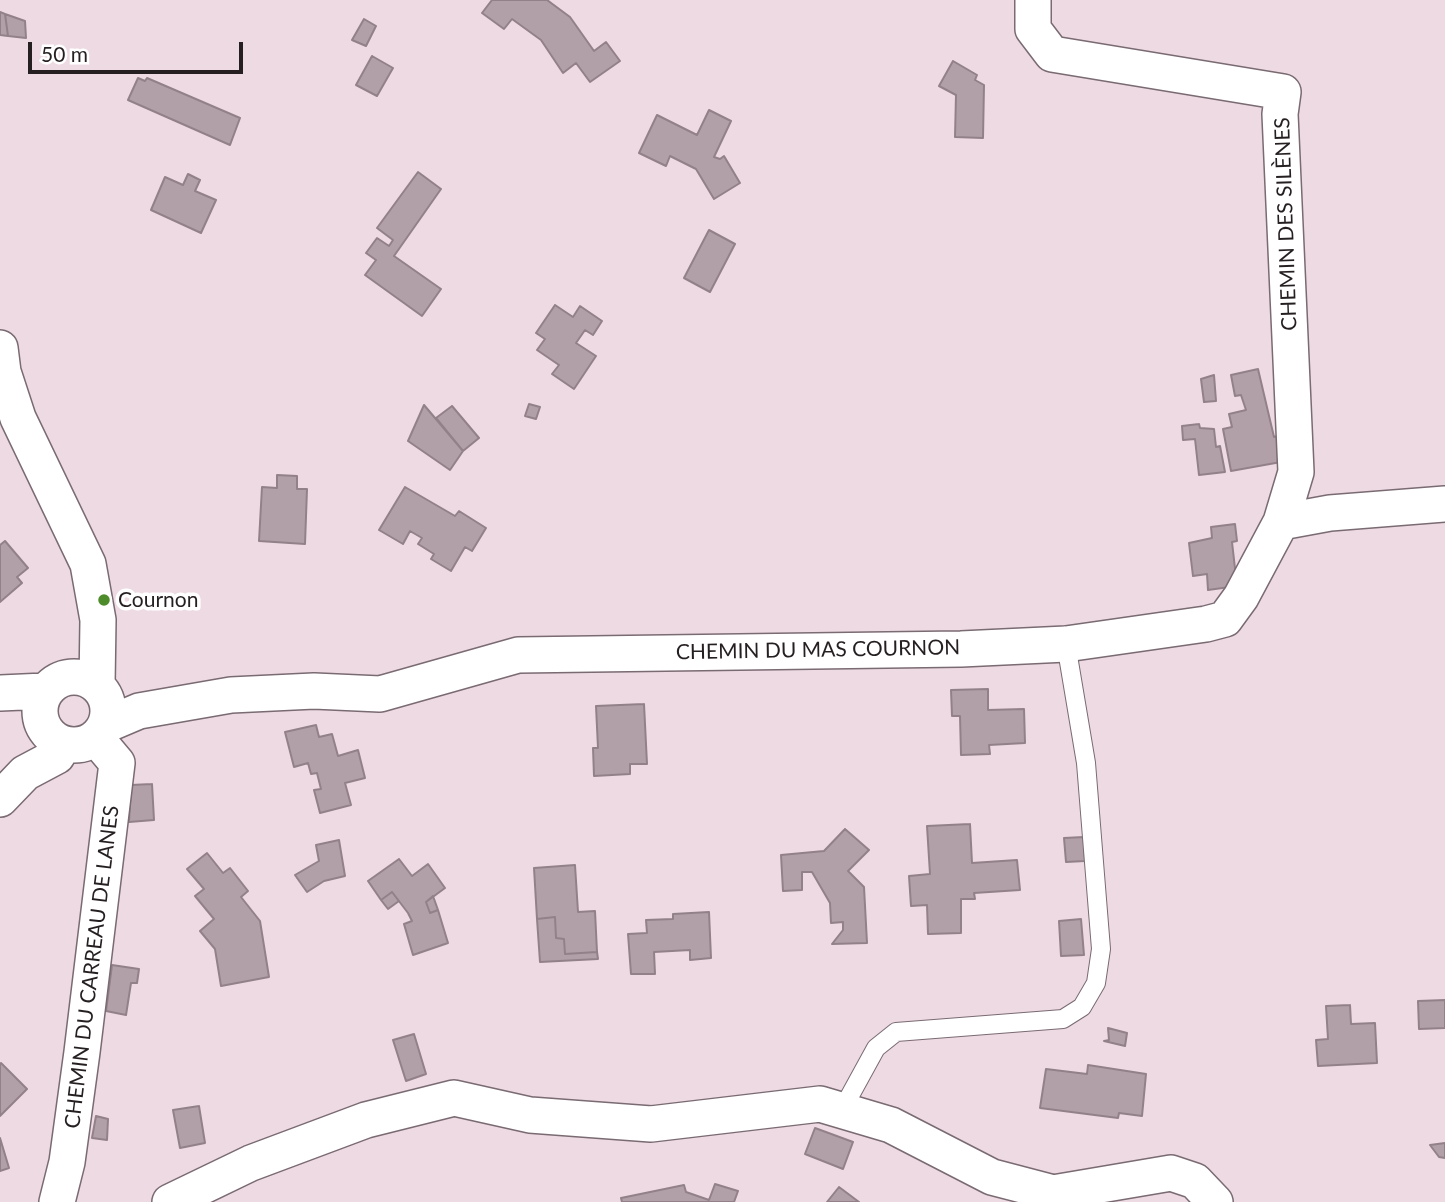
<!DOCTYPE html>
<html>
<head>
<meta charset="utf-8">
<style>
  body { margin:0 }
  #map { position:relative; width:1445px; height:1202px; overflow:hidden; background:#eddae3; font-family:Lato,sans-serif }
  canvas { display:block }
  .scale { position:absolute; left:28px; top:42px; width:215px; height:32px; box-sizing:border-box; border:4px solid #251f22; border-top:0; padding-left:9px; font-size:21px; line-height:24px; white-space:nowrap; color:#251f22; -webkit-text-stroke:5px #fff; paint-order:stroke }
</style>
</head>
<body>
<div id="map">
<canvas width="1445" height="1202"></canvas>
<div class="scale">50 m</div>
</div>
<script>
const context = document.querySelector('canvas').getContext('2d');
context.lineJoin = 'round';
function fill(path, color) {
  context.fillStyle = color;
  context.fill(path, 'evenodd');
}
function poly(rows) {
  const path = new Path2D();
  for (const r of rows) {
    if (r.length === 3) {
      path.moveTo(r[0] + r[2], r[1]);
      path.arc(r[0], r[1], r[2], 0, 2 * Math.PI);
      continue;
    }
    path.moveTo(r[0], r[1]);
    for (let i = 2; i < r.length; i += 2) path.lineTo(r[i], r[i + 1]);
  }
  return path;
}
function strokePath(path, color, width, dash) {
  context.strokeStyle = color;
  context.lineWidth = width;
  context.lineCap = dash ? 'butt' : 'round';
  context.setLineDash(dash || []);
  context.stroke(path);
}
function drawText(font, color, halo, rows, align = 'center') {
  context.font = font + ' Lato,sans-serif';
  context.lineWidth = 7;
  context.setLineDash([]);
  context.textBaseline = 'middle';
  context.strokeStyle = halo;
  context.fillStyle = color;
  for (const [text, x, y, turn = 0] of rows) {
    context.save();
    context.translate(x, y);
    context.rotate((+turn || 0) * Math.PI / 180);
    context.textAlign = isNaN(turn) ? turn : align;
    if (halo) context.strokeText(text, 0, 0);
    context.fillText(text, 0, 0);
    context.restore();
  }
}
const building = poly([
  [492,0,547,0,570,17,594,51,606,42,620,61,590,82,576,63,563,73,541,40,512,19,504,29,482,13,492,0],
  [0,12,5,14,8,36,0,35,0,12],
  [5,14,25,21,26,38,8,36,5,14],
  [364,19,376,26,366,46,352,40,364,19],
  [372,56,393,68,377,96,356,85,372,56],
  [953,61,977,75,975,80,984,85,983,138,955,137,956,95,939,86,953,61],
  [138,78,145,81,147,78,240,118,230,145,128,100,138,78],
  [709,110,731,121,714,157,720,159,724,156,740,183,714,199,696,169,670,156,666,166,639,153,657,115,697,135,709,110],
  [418,172,441,189,394,256,441,289,422,316,365,275,376,260,366,253,377,238,389,246,393,240,377,228,418,172],
  [188,174,200,180,195,191,216,200,201,233,151,210,165,177,183,185,188,174],
  [709,230,735,244,710,292,684,278,709,230],
  [555,305,573,317,580,306,602,321,593,335,585,330,576,343,596,356,574,389,552,374,559,365,537,350,545,339,536,333,555,305],
  [1258,369,1274,437,1278,436,1281,462,1231,471,1223,429,1232,427,1229,414,1246,410,1241,395,1235,396,1231,375,1258,369],
  [1214,375,1216,401,1204,402,1201,379,1214,375],
  [529,404,540,407,536,419,525,416,529,404],
  [424,405,463,451,450,470,408,441,424,405],
  [452,406,479,438,463,451,436,418,452,406],
  [1199,424,1200,428,1214,429,1216,447,1220,446,1225,472,1199,475,1195,439,1183,440,1182,426,1199,424],
  [277,475,297,476,297,489,307,489,305,544,259,541,262,487,277,488,277,475],
  [405,487,455,516,459,511,486,528,472,551,465,547,451,571,431,559,434,554,418,544,422,538,410,531,403,544,379,530,405,487],
  [1235,524,1237,541,1232,542,1237,586,1208,590,1207,574,1193,576,1189,543,1212,538,1211,527,1235,524],
  [5,541,28,568,17,577,22,583,0,602,0,545,5,541],
  [988,689,988,710,1024,709,1025,743,989,745,990,754,961,755,960,716,952,716,951,690,988,689],
  [644,704,647,764,630,764,630,774,594,776,593,748,598,748,596,706,644,704],
  [316,725,319,737,332,734,338,756,358,750,365,778,345,783,351,805,320,813,314,790,321,789,317,773,311,774,308,763,294,767,285,732,316,725],
  [152,784,154,820,129,822,131,785,152,784],
  [970,824,972,863,1017,860,1020,890,974,893,975,899,961,899,961,933,928,934,927,905,911,906,909,876,930,874,927,826,970,824],
  [845,829,869,850,848,871,864,887,867,943,832,944,843,930,843,922,831,923,830,903,812,872,802,872,802,890,783,891,781,855,824,851,845,829],
  [1084,837,1085,861,1066,862,1064,838,1084,837],
  [339,840,345,876,324,881,307,892,295,875,319,861,316,845,339,840],
  [207,853,223,873,230,868,248,891,241,897,260,921,269,977,221,986,215,949,200,931,214,919,195,896,204,889,187,869,207,853],
  [399,859,412,876,428,864,445,888,426,902,430,913,438,910,448,943,413,955,404,924,412,921,408,913,392,892,381,900,368,881,399,859],
  [575,865,578,912,595,911,597,952,565,954,564,939,556,938,555,917,537,919,534,868,575,865],
  [392,892,399,901,388,909,381,900,392,892],
  [433,896,438,910,430,913,426,902,433,896],
  [709,912,711,958,690,960,690,950,654,952,655,974,631,974,628,934,647,933,646,920,673,919,673,914,709,912],
  [555,917,556,938,564,939,565,954,597,952,598,959,540,962,537,919,555,917],
  [1081,919,1084,955,1061,956,1059,921,1081,919],
  [112,965,139,969,137,983,131,983,126,1015,106,1011,112,965],
  [1445,1000,1445,1028,1419,1029,1418,1001,1445,1000],
  [1350,1005,1351,1024,1375,1023,1377,1063,1318,1066,1316,1040,1328,1039,1326,1006,1350,1005],
  [1108,1028,1127,1033,1125,1046,1104,1041,1109,1040,1108,1028],
  [414,1034,426,1074,406,1081,393,1040,414,1034],
  [1,1063,27,1089,0,1116,0,1064,1,1063],
  [1088,1065,1146,1074,1142,1116,1119,1113,1118,1118,1040,1108,1046,1069,1087,1074,1088,1065],
  [199,1106,205,1143,180,1148,173,1110,199,1106],
  [96,1116,108,1119,107,1140,92,1138,96,1116],
  [815,1128,853,1142,843,1169,805,1154,815,1128],
  [0,1138,9,1168,0,1171,0,1138],
  [1445,1143,1445,1158,1439,1157,1430,1145,1445,1143],
  [715,1184,738,1191,734,1202,622,1202,621,1198,684,1185,686,1192,709,1200,715,1184],
  [839,1187,859,1202,827,1202,839,1187]
]);
const service = poly([
  [842,1110,876,1048,896,1032,1063,1019,1082,1007,1096,983,1101,949,1086,763,1066,644]
]);
const minor = poly([
  [1033,0,1033,29,1052,54,1283,92,1280,114,1296,472,1281,522],
  [0,348,3,372,18,418,88,564,98,620,97,685],
  [74,711,34],
  [0,693,45,691],
  [106,725,139,711,231,695,314,691,380,694,518,655,961,649,1066,644,1206,624,1225,619,1241,597,1281,522,1330,513,1445,504],
  [0,799,25,773,57,756,63,744],
  [57,1202,67,1162,82,1052,117,763,96,738],
  [170,1202,251,1163,366,1120,454,1098,530,1115,651,1124,820,1104,891,1125,992,1177,1053,1193,1171,1173,1195,1181,1215,1202]
]);
const markers = [
  [104,600,7,"#4e8c2b"]
];
const streetNames = [
  ["CHEMIN DES SILÈNES",1286,224,-92],
  ["CHEMIN DU MAS COURNON",818,650,-1],
  ["CHEMIN DU CARREAU DE LANES",92,967,-83]
];
const poiNames = [
  ["Cournon",118,600]
];
fill(building, '#b2a0a9');
strokePath(building, '#93818a', 2);
strokePath(service, '#7a6a72', 20);
strokePath(minor, '#7a6a72', 38);
strokePath(service, '#fff', 18);
strokePath(minor, '#fff', 35);
for (const [x, y, r, color] of markers) {
  const dot = new Path2D();
  dot.arc(x, y, r, 0, 2 * Math.PI);
  context.fillStyle = color;
  context.fill(dot);
  strokePath(dot, '#fff', 2.5);
}
drawText('21px', '#251f22', '#fff', streetNames);
drawText('21px', '#251f22', '#fff', poiNames, 'left');
</script>
</body>
</html>
